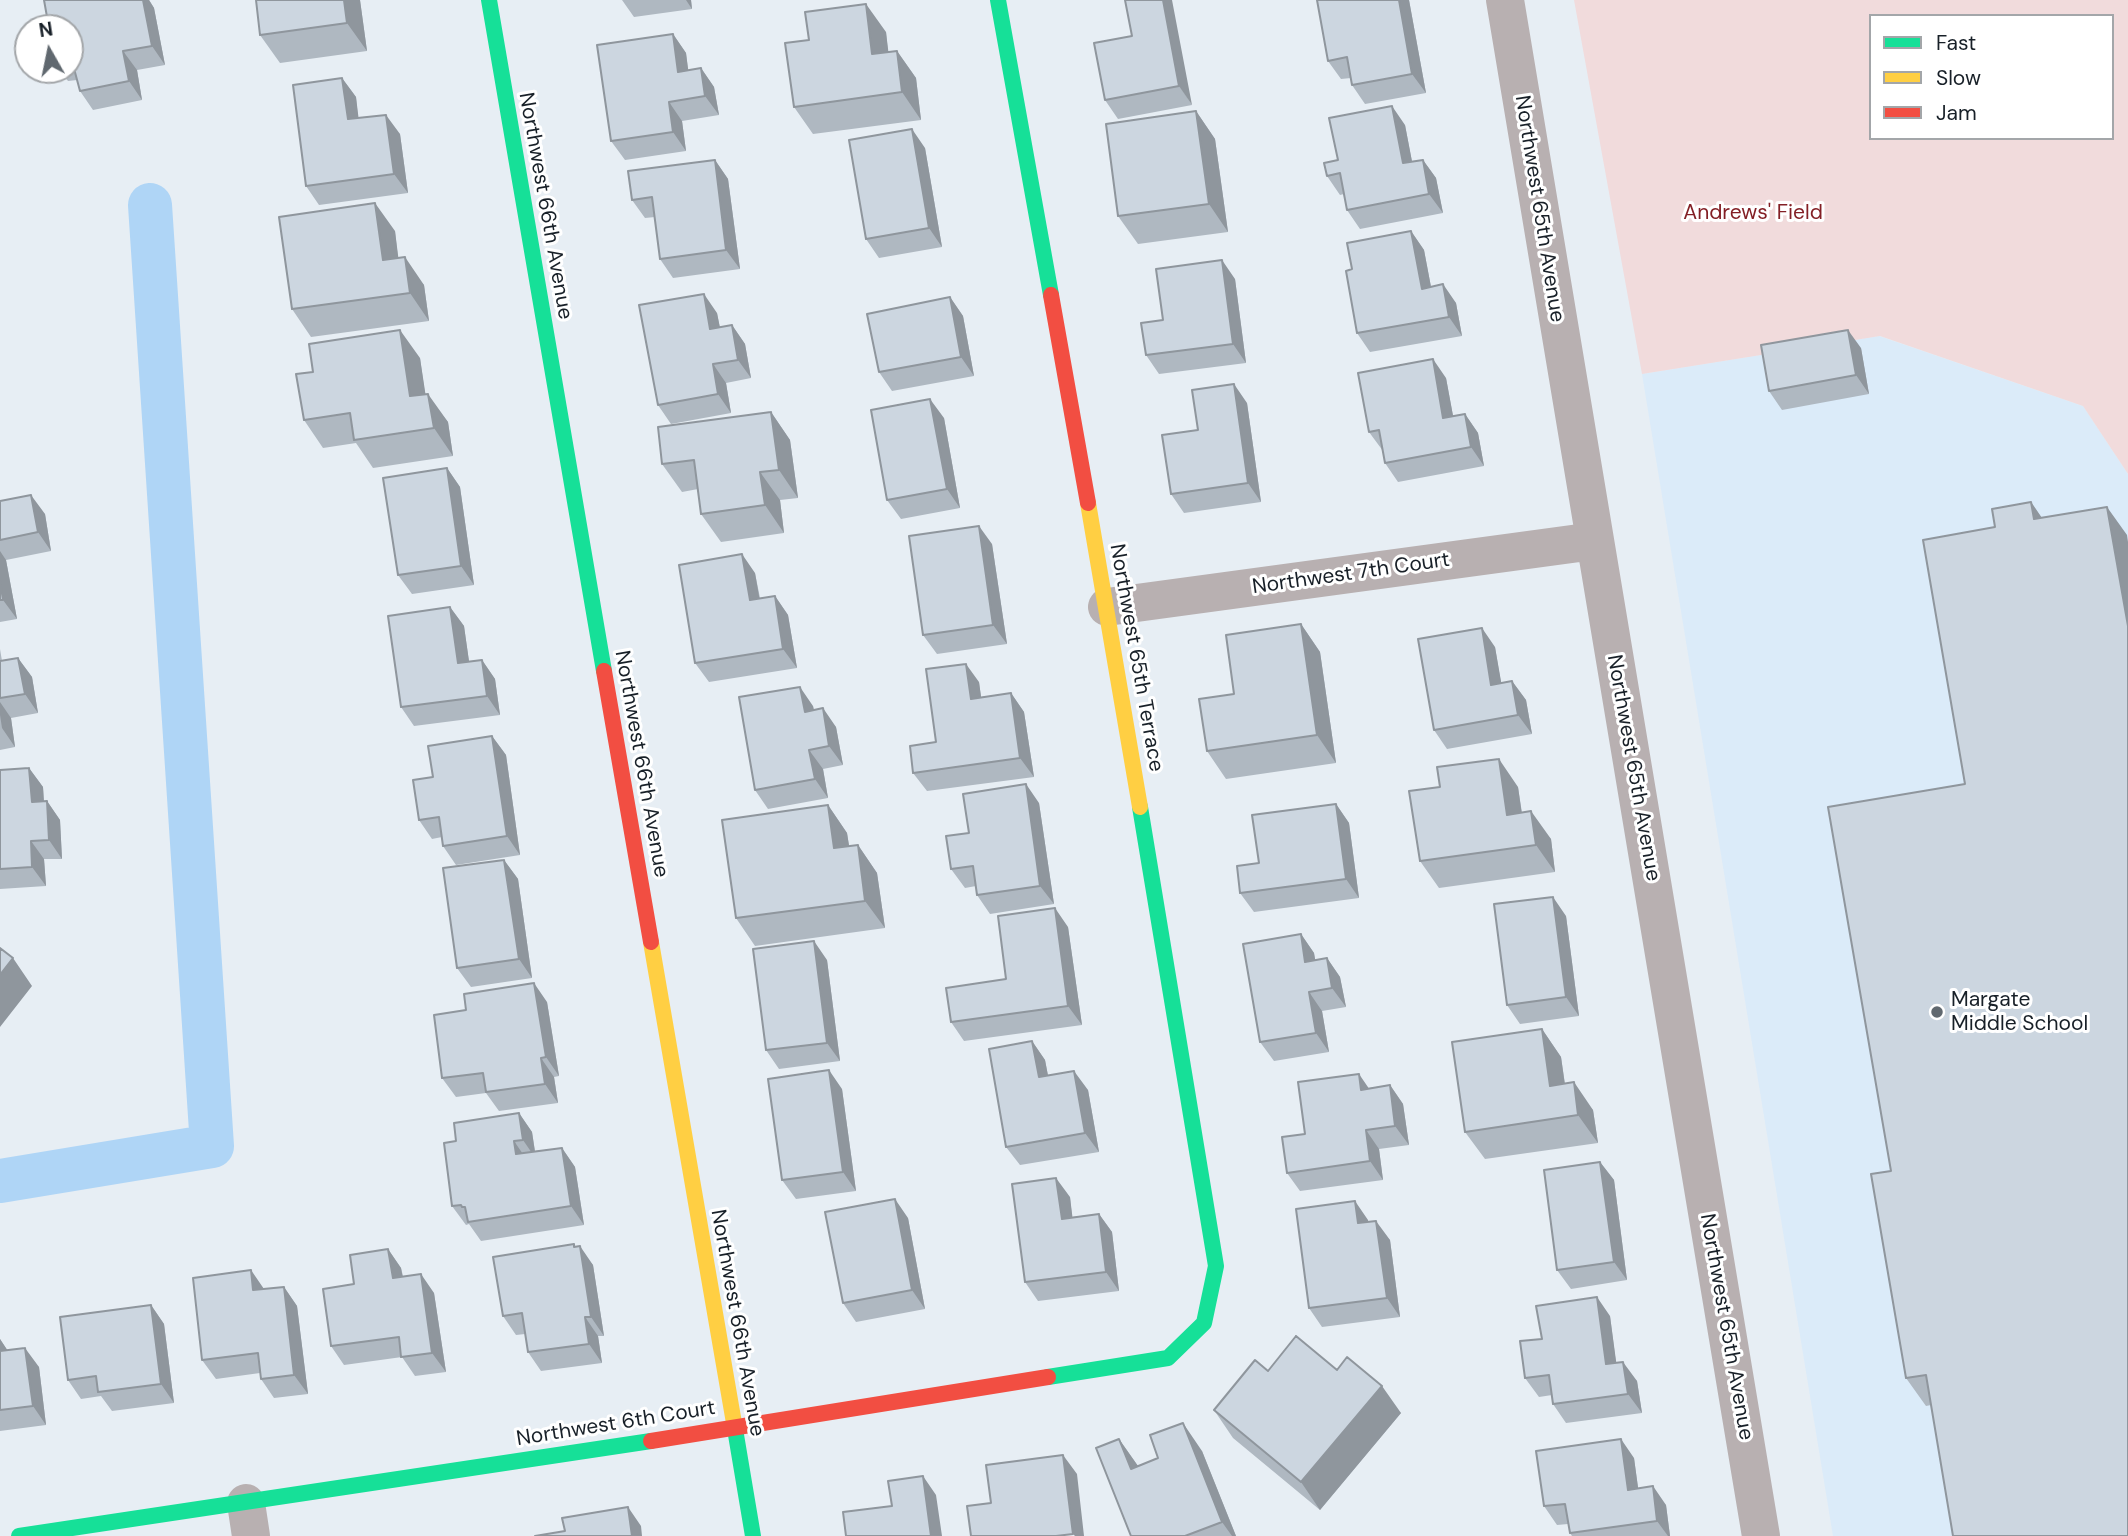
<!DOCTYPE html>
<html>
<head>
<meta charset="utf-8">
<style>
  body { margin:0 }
  #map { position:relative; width:2128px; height:1536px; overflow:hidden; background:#e7eef4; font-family:"DM Sans",sans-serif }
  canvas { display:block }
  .legend { position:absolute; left:1869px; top:14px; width:245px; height:126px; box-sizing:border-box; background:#fff; border:2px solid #a3a6a9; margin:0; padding:9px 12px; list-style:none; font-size:21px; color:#182028 }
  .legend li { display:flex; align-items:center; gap:14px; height:35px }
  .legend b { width:35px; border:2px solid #a3a6a9 }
  .north { position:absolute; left:14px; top:14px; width:70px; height:70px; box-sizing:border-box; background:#fff; border:2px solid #a3a6a9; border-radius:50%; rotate:351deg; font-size:19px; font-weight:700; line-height:28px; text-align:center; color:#182028 }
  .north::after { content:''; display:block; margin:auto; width:24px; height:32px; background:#60686f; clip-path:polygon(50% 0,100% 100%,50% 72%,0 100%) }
</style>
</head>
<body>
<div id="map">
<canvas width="2128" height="1536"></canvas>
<ul class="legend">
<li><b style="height:9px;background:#16e098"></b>Fast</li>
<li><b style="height:9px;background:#ffcf43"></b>Slow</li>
<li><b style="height:9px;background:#f24e42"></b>Jam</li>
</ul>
<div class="north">N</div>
</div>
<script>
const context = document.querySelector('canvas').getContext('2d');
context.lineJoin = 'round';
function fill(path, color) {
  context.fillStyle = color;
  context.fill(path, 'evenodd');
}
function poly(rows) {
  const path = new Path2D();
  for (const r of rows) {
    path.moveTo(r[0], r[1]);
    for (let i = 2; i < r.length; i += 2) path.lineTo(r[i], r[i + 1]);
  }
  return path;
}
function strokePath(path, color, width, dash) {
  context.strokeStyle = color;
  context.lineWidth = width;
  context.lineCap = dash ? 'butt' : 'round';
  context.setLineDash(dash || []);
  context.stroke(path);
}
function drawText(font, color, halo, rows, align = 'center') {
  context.font = font + ' "DM Sans",sans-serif';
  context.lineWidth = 6;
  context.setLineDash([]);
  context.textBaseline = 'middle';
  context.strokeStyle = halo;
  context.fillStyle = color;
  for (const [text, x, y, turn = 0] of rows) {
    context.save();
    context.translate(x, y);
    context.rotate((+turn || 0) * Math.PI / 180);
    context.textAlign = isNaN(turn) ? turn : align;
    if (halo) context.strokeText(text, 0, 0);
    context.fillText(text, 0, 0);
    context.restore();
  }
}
const built = poly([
  [1879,336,2083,406,2128,474,2128,1536,1833,1536,1642,374]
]);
const green = poly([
  [1574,0,2128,0,2128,474,2083,406,1880,336,1642,374],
  [1871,16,2112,16,2112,138,1871,138]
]);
const canal = poly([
  [0,1181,212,1146,150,205]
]);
const street = poly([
  [1505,0,1761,1536],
  [1107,607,1594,541],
  [246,1503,251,1536]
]);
const fast = poly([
  [489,0,604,671],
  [998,0,1051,295],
  [1048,1377,1168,1358,1204,1323,1216,1266,1140,807],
  [734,1423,753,1536],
  [19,1536,651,1441]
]);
const slow = poly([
  [1088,503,1140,807],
  [651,942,734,1423]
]);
const jam = poly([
  [1051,295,1088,503],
  [604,671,651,942],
  [651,1441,1048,1377]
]);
const wall = poly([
  [44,0,149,0,154,8,165,65,137,70,142,100,93,110,80,91,77,80,68,81,60,70,70,70,70,28],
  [256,0,360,0,367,51,280,63,260,35],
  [622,0,691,0,692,9,634,17],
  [1125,0,1192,105,1118,119,1105,100,1132,36],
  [1409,0,1426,93,1365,104,1352,85,1351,78,1341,79,1328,61],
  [886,32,888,52,897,51,916,78,921,120,813,134,794,107],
  [673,34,686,53,688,70,701,68,714,87,719,115,682,121,686,151,625,160,611,141],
  [342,78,356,97,358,118,400,134,408,193,319,205,306,186],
  [1196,111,1215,139,1228,232,1138,244,1118,216],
  [1405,125,1412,162,1423,160,1436,178,1443,213,1360,229,1347,210,1344,194,1340,195,1327,176,1338,160],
  [925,148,942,247,879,258,866,239],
  [715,160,728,179,740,269,673,278,660,259,655,217,645,218,632,200],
  [395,231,398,258,424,285,429,321,311,337,292,309],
  [1411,231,1424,250,1431,287,1456,303,1462,336,1370,352,1357,333,1352,269],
  [1235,279,1246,363,1159,374,1146,355,1163,320],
  [950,297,963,316,974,376,892,391,879,372],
  [717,313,720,328,732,325,745,344,751,378,726,383,731,413,671,424,658,405],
  [1861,348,1869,394,1782,410,1769,391],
  [420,358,425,394,448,422,453,456,373,468,356,443,323,448,304,420],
  [1446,378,1453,416,1465,414,1478,433,1484,466,1398,482,1385,463,1383,451,1369,432],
  [1247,403,1261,502,1184,513,1171,494,1198,430],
  [771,412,790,440,798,498,780,500,784,533,721,542,701,514,698,489,682,492,662,464],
  [944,418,960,508,901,519,887,500],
  [447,468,460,487,474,585,412,594,398,575],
  [0,501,45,514,51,551,6,560,17,619,0,622],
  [2031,502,2042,518,2127,535,1931,1405,1926,1406,1906,1378,1891,1171,1965,784,1995,527],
  [992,544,1007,644,937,654,923,635],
  [755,573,760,598,775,596,788,615,797,668,709,682,695,663],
  [450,607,464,626,469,662,482,660,495,679,500,715,414,726,401,707],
  [1301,624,1320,652,1336,763,1226,779,1207,751,1234,694],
  [1495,647,1501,683,1512,681,1526,700,1532,734,1447,749,1434,730],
  [0,649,2,661,18,658,32,677,38,713,11,718,15,747,0,750],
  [979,682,981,697,1011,693,1024,712,1034,777,927,791,913,773],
  [813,706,814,710,836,727,843,765,823,769,828,798,768,809,755,790],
  [492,736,506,755,520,855,456,865,443,846,442,837,432,839,419,820,433,777],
  [29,768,43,787,44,801,47,801,60,820,62,859,44,859,46,886,0,889,0,770],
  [1518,787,1522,813,1551,839,1555,872,1439,888,1420,861],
  [1039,803,1054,904,990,914,977,895,976,886,965,888,951,869,969,833],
  [1336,804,1349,823,1359,898,1254,912,1240,893,1259,863],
  [828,805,847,833,849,846,858,845,877,873,885,928,755,946,736,918],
  [504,860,518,879,532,978,471,987,457,968],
  [1566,916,1579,1016,1520,1024,1507,1005],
  [1068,927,1082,1025,964,1041,951,1022,1006,979],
  [1301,934,1314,953,1315,960,1327,958,1340,977,1346,1007,1322,1011,1329,1052,1274,1061,1260,1042],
  [827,960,840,1061,779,1069,766,1050],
  [547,1002,559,1076,554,1077,558,1103,499,1111,486,1093,456,1097,442,1078],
  [1542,1029,1561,1057,1565,1084,1593,1110,1598,1143,1485,1159,1465,1132],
  [1032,1041,1045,1060,1048,1076,1088,1090,1099,1152,1020,1165,1006,1147],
  [1390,1085,1403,1104,1409,1145,1379,1149,1383,1180,1300,1191,1287,1173,1305,1134,1369,1088],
  [842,1089,856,1191,796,1199,782,1180],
  [519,1113,532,1132,535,1151,562,1148,575,1167,584,1225,481,1241,469,1224,466,1225,452,1206],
  [1600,1162,1614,1180,1627,1280,1571,1289,1557,1270],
  [1070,1197,1072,1217,1099,1214,1112,1232,1119,1291,1038,1301,1025,1282],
  [908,1218,925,1309,856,1322,843,1303],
  [1368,1220,1368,1222,1390,1240,1400,1317,1322,1327,1309,1308],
  [576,1246,593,1265,604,1336,598,1336,602,1363,541,1371,528,1352,525,1334,516,1335,503,1316],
  [388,1249,401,1268,403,1276,434,1293,446,1372,415,1376,402,1357,344,1365,331,1346,354,1284],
  [284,1287,297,1306,308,1394,274,1398,261,1379,260,1373,216,1379,202,1360,264,1289],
  [151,1305,164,1324,174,1403,112,1411,101,1396,81,1399,68,1380],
  [1610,1316,1616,1363,1637,1381,1642,1413,1566,1423,1553,1404,1552,1395,1539,1397,1525,1378,1542,1339],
  [0,1339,7,1350,39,1367,46,1425,0,1431],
  [1337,1370,1401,1413,1320,1510,1233,1438,1214,1410,1268,1371],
  [1119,1439,1138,1466,1202,1451,1236,1536,1131,1536],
  [1634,1458,1638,1488,1666,1505,1670,1536,1572,1536,1570,1533,1568,1524,1557,1525,1544,1506]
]);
const shadedWall = poly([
  [143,0,149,0,154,8,165,65,152,46],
  [344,0,360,0,367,51,347,23],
  [686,0,691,0,692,9],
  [1163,0,1172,0,1192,105,1179,86],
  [1399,0,1409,0,1426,93,1412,74],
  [866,4,886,32,892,82,872,54],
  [673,34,686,53,691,91,678,72],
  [123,51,137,70,142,100,129,81],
  [897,51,916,78,921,120,902,92],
  [701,68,714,87,719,115,705,96],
  [342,78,356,97,361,138,348,119],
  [669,102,682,121,686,151,673,132],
  [1392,106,1405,125,1416,182,1403,163],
  [1196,111,1215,139,1228,232,1209,204],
  [386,115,400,134,408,193,394,174],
  [912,129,925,148,942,247,929,228],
  [715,160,728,179,740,269,726,250],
  [1423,160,1436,178,1443,213,1429,194],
  [375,203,395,231,402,287,383,260],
  [1411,231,1424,250,1435,308,1422,289],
  [405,257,424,285,429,321,410,293],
  [1222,260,1235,279,1246,363,1233,344],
  [1443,284,1456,303,1462,336,1449,317],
  [704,294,717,313,724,348,710,329],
  [950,297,963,316,974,376,961,357],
  [732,325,745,344,751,378,738,360],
  [400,330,420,358,430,424,410,396],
  [1848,330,1861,348,1869,394,1856,375],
  [1433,359,1446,378,1457,437,1443,418],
  [713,364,726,383,731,413,718,394],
  [1234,384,1247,403,1261,502,1248,483],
  [428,394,448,422,453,456,434,428],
  [930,399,944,418,960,508,947,489],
  [771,412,790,440,798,498,779,470],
  [1465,414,1478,433,1484,466,1471,447],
  [447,468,460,487,474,585,461,566],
  [760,472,780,500,784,533,765,505],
  [31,495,45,514,51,551,38,532],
  [2031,502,2050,530,2034,519],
  [2107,507,2127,535,2128,542,2128,626],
  [979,526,992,544,1007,644,993,625],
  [0,551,6,560,17,619,3,600,0,581],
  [742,554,755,573,763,619,750,600],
  [775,596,788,615,797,668,783,649],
  [450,607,464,626,472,682,458,663],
  [1301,624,1320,652,1336,763,1317,735],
  [1482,628,1495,647,1505,704,1491,685],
  [18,658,32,677,38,713,25,694],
  [482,660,495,679,500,715,487,696],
  [966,664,979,682,984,718,971,699],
  [1512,681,1526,700,1532,734,1518,715],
  [800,687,813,706,818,731,805,712],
  [1011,693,1024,712,1034,777,1020,758],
  [0,702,11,718,15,747,2,728,0,715],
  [823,708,836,727,843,765,829,746],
  [492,736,506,755,520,855,507,836],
  [809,750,823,769,828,798,815,779],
  [1499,759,1518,787,1526,843,1507,815],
  [29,768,43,787,45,821,32,802],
  [1026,784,1039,803,1054,904,1040,886],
  [47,801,60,820,62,859,49,840],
  [1336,804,1349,823,1359,898,1346,879],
  [828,805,847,833,854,876,834,848],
  [1531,811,1551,839,1555,872,1536,845],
  [31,841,44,859,46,886,32,867],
  [858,845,877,873,885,928,865,901],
  [504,860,518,879,532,978,519,959],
  [1553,897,1566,916,1579,1016,1566,997],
  [1055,908,1068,927,1082,1025,1068,1006],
  [1301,934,1314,953,1319,981,1305,962],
  [814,941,827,960,840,1061,827,1043],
  [13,958,32,986,0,1027,0,975],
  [1327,958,1340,977,1346,1007,1332,988],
  [534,983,547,1002,559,1076,546,1057],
  [1309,992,1322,1011,1329,1052,1316,1033],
  [1542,1029,1561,1057,1569,1114,1550,1086],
  [1032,1041,1045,1060,1052,1096,1039,1077],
  [541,1058,554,1077,558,1103,545,1084],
  [829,1070,842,1089,856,1191,843,1172],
  [1074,1071,1088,1090,1099,1152,1085,1133],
  [1359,1074,1372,1093,1361,1090],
  [1574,1082,1593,1110,1598,1143,1578,1115],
  [1390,1085,1403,1104,1409,1145,1395,1126],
  [519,1113,532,1132,536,1159,523,1140],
  [1366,1130,1379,1149,1383,1180,1370,1161],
  [514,1141,527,1160,516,1154],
  [562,1148,575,1167,584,1225,571,1206],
  [1600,1162,1614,1180,1627,1280,1614,1262],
  [1056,1178,1070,1197,1075,1238,1062,1219],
  [895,1199,908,1218,925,1309,912,1290],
  [1355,1201,1368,1220,1371,1242,1358,1223],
  [1099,1214,1112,1232,1119,1291,1106,1272],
  [1376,1221,1390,1240,1400,1317,1387,1298],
  [574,1244,581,1254,580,1246,593,1265,604,1336,591,1317],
  [388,1249,401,1268,406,1296,393,1278],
  [251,1270,264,1289,253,1290],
  [421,1274,434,1293,446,1372,432,1353],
  [284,1287,297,1306,308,1394,294,1375],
  [1597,1297,1610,1316,1619,1383,1606,1364],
  [151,1305,164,1324,174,1403,161,1384],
  [585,1317,598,1336,602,1363,589,1344],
  [0,1339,8,1351,0,1355],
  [25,1348,39,1367,46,1425,33,1406],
  [1623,1362,1637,1381,1642,1413,1628,1394],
  [1382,1386,1401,1413,1320,1510,1301,1482],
  [1183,1423,1202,1451,1236,1536,1232,1536,1222,1522],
  [1119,1439,1138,1466,1131,1469],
  [1621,1439,1634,1458,1641,1509,1628,1490],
  [1063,1455,1077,1474,1084,1536,1075,1536,1073,1534],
  [923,1476,936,1495,942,1536,931,1536],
  [1653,1486,1666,1505,1670,1536,1668,1536,1657,1521],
  [628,1507,641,1526,642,1536,632,1536]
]);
const building = poly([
  [44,0,143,0,152,46,123,51,129,81,80,91,72,61,70,61,70,28,49,28,44,0],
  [256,0,344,0,347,23,260,35,256,0],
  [1125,0,1163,0,1179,86,1105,100,1094,43,1132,36,1125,0],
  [1317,0,1399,0,1412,74,1352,85,1347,57,1328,61,1317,0],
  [866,4,872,54,897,51,902,92,794,107,785,43,809,40,805,12,866,4],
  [673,34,678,72,701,68,705,96,669,102,673,132,611,141,597,45,673,34],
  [342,78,348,119,386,115,394,174,306,186,293,85,342,78],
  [1392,106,1403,163,1423,160,1429,194,1347,210,1340,173,1327,176,1324,163,1338,160,1329,118,1392,106],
  [1196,111,1209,204,1118,216,1106,124,1196,111],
  [912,129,929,228,866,239,849,140,912,129],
  [715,160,726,250,660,259,652,197,632,200,628,171,715,160],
  [375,203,383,260,405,257,410,293,292,309,279,217,375,203],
  [1411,231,1422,289,1443,284,1449,317,1357,333,1346,271,1352,269,1347,243,1411,231],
  [1222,260,1233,344,1146,355,1141,323,1163,320,1156,269,1222,260],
  [704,294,710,329,732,325,738,360,713,364,718,394,658,405,639,305,704,294],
  [950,297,961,357,879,372,867,314,950,297],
  [400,330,410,396,428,394,434,428,354,440,350,413,304,420,296,374,313,372,309,344,400,330],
  [1848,330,1856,375,1769,391,1761,345,1848,330],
  [1433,359,1443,418,1465,414,1471,447,1385,463,1379,430,1369,432,1358,373,1433,359],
  [1234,384,1248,483,1171,494,1162,435,1198,430,1192,390,1234,384],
  [930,399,947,489,887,500,871,410,930,399],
  [771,412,779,470,760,472,765,505,701,514,694,460,662,464,658,427,771,412],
  [447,468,461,566,398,575,383,478,447,468],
  [31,495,38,532,0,540,0,501,31,495],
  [2031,502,2034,519,2107,507,2128,626,2128,1536,1953,1536,1926,1375,1906,1378,1871,1174,1891,1171,1828,807,1965,784,1923,540,1995,527,1992,509,2031,502],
  [979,526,993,625,923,635,909,536,979,526],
  [742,554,750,600,775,596,783,649,695,663,679,565,742,554],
  [0,581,3,600,0,600,0,581],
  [450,607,458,663,482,660,487,696,401,707,388,616,450,607],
  [1301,624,1317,735,1207,751,1199,699,1234,694,1226,635,1301,624],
  [1482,628,1491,685,1512,681,1518,715,1434,730,1418,639,1482,628],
  [18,658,25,694,0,698,0,661,18,658],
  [966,664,971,699,1011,693,1020,758,913,773,910,746,936,742,926,669,966,664],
  [800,687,805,712,823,708,829,746,809,750,815,779,755,790,739,697,800,687],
  [492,736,507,836,443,846,439,817,419,820,413,780,433,777,428,746,492,736],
  [1499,759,1507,815,1531,811,1536,845,1420,861,1409,791,1440,787,1437,767,1499,759],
  [29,768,32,802,47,801,49,840,31,841,32,867,0,869,0,770,29,768],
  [1026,784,1040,886,977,895,973,866,951,869,946,836,969,833,963,794,1026,784],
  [1336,804,1346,879,1240,893,1237,866,1259,863,1252,815,1336,804],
  [828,805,834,848,858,845,865,901,736,918,722,820,828,805],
  [504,860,519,959,457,968,443,868,504,860],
  [1553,897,1566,997,1507,1005,1494,904,1553,897],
  [1055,908,1068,1006,951,1022,946,988,1006,979,998,916,1055,908],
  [1301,934,1305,962,1327,958,1332,988,1309,992,1316,1033,1260,1042,1243,944,1301,934],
  [814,941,827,1043,766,1050,753,949,814,941],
  [0,948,13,958,0,975,0,948],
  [534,983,546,1057,541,1058,545,1084,486,1092,483,1073,442,1078,434,1015,466,1010,464,994,534,983],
  [1542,1029,1550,1086,1574,1082,1578,1115,1465,1132,1452,1042,1542,1029],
  [1032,1041,1039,1077,1074,1071,1085,1133,1006,1147,989,1049,1032,1041],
  [829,1070,843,1172,782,1180,768,1079,829,1070],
  [1359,1074,1361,1090,1390,1085,1395,1126,1366,1130,1370,1161,1287,1173,1282,1137,1305,1134,1298,1082,1359,1074],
  [519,1113,523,1140,514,1141,516,1154,562,1148,571,1206,468,1222,465,1207,462,1207,461,1205,452,1206,444,1143,456,1141,454,1123,519,1113],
  [1600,1162,1614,1262,1557,1270,1544,1170,1600,1162],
  [1056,1178,1062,1219,1099,1214,1106,1272,1025,1282,1012,1184,1056,1178],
  [895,1199,912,1290,843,1303,825,1212,895,1199],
  [1355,1201,1358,1223,1376,1221,1387,1298,1309,1308,1296,1209,1355,1201],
  [574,1244,574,1247,580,1246,591,1317,585,1317,589,1344,528,1352,522,1313,503,1316,493,1257,574,1244],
  [388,1249,393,1278,421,1274,432,1353,401,1357,399,1337,331,1346,323,1289,354,1284,350,1255,388,1249],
  [251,1270,253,1290,284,1287,294,1375,261,1379,258,1353,202,1360,193,1278,251,1270],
  [1597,1297,1606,1364,1623,1362,1628,1394,1553,1404,1549,1375,1525,1378,1520,1341,1542,1339,1536,1306,1597,1297],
  [151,1305,161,1384,98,1392,96,1376,68,1380,60,1317,151,1305],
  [1296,1336,1337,1370,1347,1357,1382,1386,1301,1482,1214,1410,1255,1360,1268,1371,1296,1336],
  [25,1348,33,1406,0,1410,0,1351,25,1348],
  [1183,1423,1222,1522,1185,1536,1131,1536,1096,1448,1119,1439,1131,1469,1158,1458,1150,1435,1183,1423],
  [1621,1439,1628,1490,1653,1486,1657,1521,1570,1533,1565,1504,1544,1506,1536,1451,1621,1439],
  [1063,1455,1073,1534,1056,1536,971,1536,967,1506,991,1503,986,1465,1063,1455],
  [923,1476,931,1536,846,1536,843,1512,892,1506,888,1481,923,1476],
  [628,1507,632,1536,535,1536,565,1531,562,1518,628,1507]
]);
const markers = [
  [1937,1012,7,"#60686f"]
];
const streetNames = [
  ["Northwest 66th Avenue",545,206,80],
  ["Northwest 65th Avenue",1539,209,81],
  ["Northwest 7th Court",1351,574,-8],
  ["Northwest 65th Terrace",1136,658,80],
  ["Northwest 66th Avenue",641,764,80],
  ["Northwest 65th Avenue",1633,768,80],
  ["Northwest 66th Avenue",737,1323,80],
  ["Northwest 65th Avenue",1726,1327,80],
  ["Northwest 6th Court",616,1424,-9]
];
const parkNames = [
  ["Andrews' Field",1753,213]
];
const poiNames = [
  ["Margate",1951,1000],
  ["Middle School",1951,1024]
];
fill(built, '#dbebf9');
fill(green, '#f1dbdc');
strokePath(canal, '#afd5f6', 44);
strokePath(street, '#b8b0b1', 38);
strokePath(fast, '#16e098', 16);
strokePath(slow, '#ffcf43', 16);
strokePath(jam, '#f24e42', 16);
fill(wall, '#afb8c1');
fill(shadedWall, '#8f969d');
fill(building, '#ccd6e0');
strokePath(building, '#8f969d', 2);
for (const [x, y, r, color] of markers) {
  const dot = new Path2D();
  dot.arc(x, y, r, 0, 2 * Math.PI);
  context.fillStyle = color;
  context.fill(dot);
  strokePath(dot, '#fff', 2.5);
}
drawText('21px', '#182028', '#fff', streetNames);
drawText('21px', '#831f25', '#fff', parkNames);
drawText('21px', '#182028', '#fff', poiNames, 'left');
</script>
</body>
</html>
